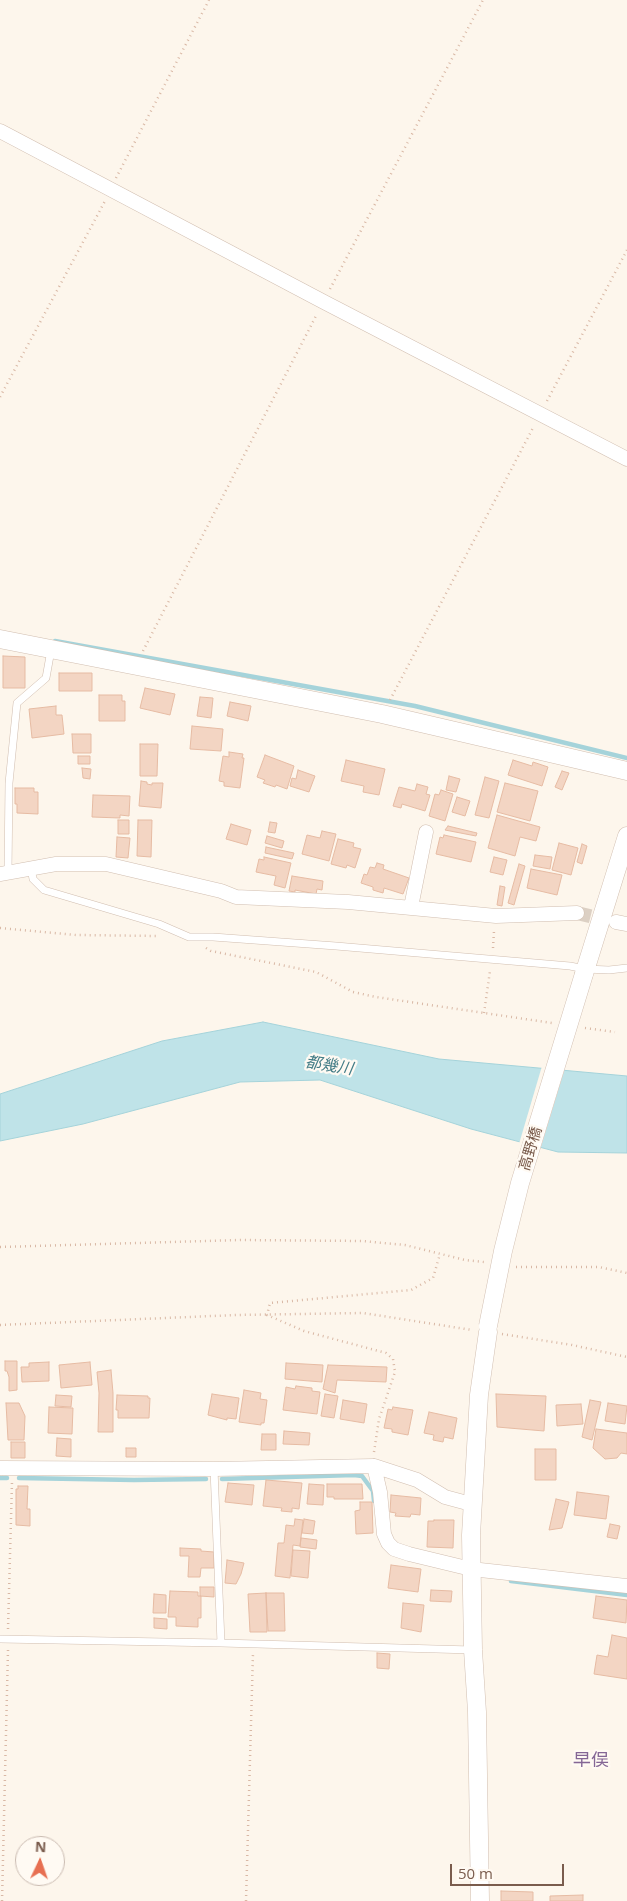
<!DOCTYPE html>
<html>
<head>
<meta charset="utf-8">
<style>
  body { margin:0 }
  #map { position:relative; width:627px; height:1901px; overflow:hidden; background:#fdf6ec; font-family:"Open Sans",sans-serif }
  canvas { display:block }
  .north { position:absolute; left:15px; top:1836px; width:50px; height:50px; box-sizing:border-box; background:#fffaf3; border:1px solid #cabbb1; border-radius:50%; rotate:3deg; font-size:14px; font-weight:700; line-height:20px; text-align:center; color:#7a5c4d }
  .north::after { content:''; display:block; margin:auto; width:18px; height:22px; background:#e76f51; clip-path:polygon(50% 0,100% 100%,50% 72%,0 100%) }
  .scale { position:absolute; left:450px; top:1864px; width:114px; height:22px; box-sizing:border-box; border:2px solid #7a5c4d; border-top:0; padding-left:6px; font-size:15px; line-height:18px; white-space:nowrap; color:#7a5c4d; -webkit-text-stroke:4px #fffaf3; paint-order:stroke }
</style>
</head>
<body>
<div id="map">
<canvas width="627" height="1901"></canvas>
<div class="north">N</div>
<div class="scale">50 m</div>
</div>
<script>
const context = document.querySelector('canvas').getContext('2d');
context.lineJoin = 'round';
function fill(path, color) {
  context.fillStyle = color;
  context.fill(path, 'evenodd');
}
function poly(rows) {
  const path = new Path2D();
  for (const r of rows) {
    path.moveTo(r[0], r[1]);
    for (let i = 2; i < r.length; i += 2) path.lineTo(r[i], r[i + 1]);
  }
  return path;
}
function strokePath(path, color, width, dash) {
  context.strokeStyle = color;
  context.lineWidth = width;
  context.lineCap = dash ? 'butt' : 'round';
  context.setLineDash(dash || []);
  context.stroke(path);
}
function drawText(font, color, halo, rows, align = 'center') {
  context.font = font + ' "Open Sans","Noto Sans JP",sans-serif';
  context.lineWidth = 4.5;
  context.setLineDash([]);
  context.textBaseline = 'middle';
  context.strokeStyle = halo;
  context.fillStyle = color;
  for (const [text, x, y, turn = 0] of rows) {
    context.save();
    context.translate(x, y);
    context.rotate((+turn || 0) * Math.PI / 180);
    context.textAlign = isNaN(turn) ? turn : align;
    if (halo) context.strokeText(text, 0, 0);
    context.fillText(text, 0, 0);
    context.restore();
  }
}
const water = poly([
  [263,1022,439,1059,627,1076,627,1153,558,1152,471,1129,320,1080,240,1082,83,1124,0,1141,0,1094,162,1041,263,1022]
]);
const pier = poly([
  [542,1066,565,1068,540,1150,519,1144]
]);
const stream = poly([
  [55,641,415,706,627,758],
  [0,1478,7,1478],
  [19,1478,134,1480,206,1479],
  [222,1479,354,1475,362,1476,373,1491,374,1501],
  [511,1581,627,1595]
]);
const building = poly([
  [3,656,25,657,25,688,3,688,3,656],
  [59,673,92,673,92,691,59,691,59,673],
  [145,688,175,694,170,715,140,708,145,688],
  [99,695,122,695,122,701,125,701,125,721,99,721,99,695],
  [200,697,213,698,211,718,197,716,200,697],
  [230,702,251,706,248,721,227,716,230,702],
  [56,706,56,715,62,715,64,734,32,738,29,709,56,706],
  [192,726,223,729,221,751,190,749,192,726],
  [72,734,91,734,91,753,73,753,72,734],
  [140,744,158,744,157,776,140,776,140,744],
  [229,752,243,754,242,758,244,758,240,788,224,786,224,782,219,781,223,756,229,757,229,752],
  [265,755,294,766,287,789,276,785,275,787,263,783,265,780,257,777,265,755],
  [78,756,90,756,90,764,78,764,78,756],
  [346,760,385,769,379,795,363,792,364,786,341,781,346,760],
  [513,760,532,766,533,762,548,767,542,786,508,775,513,760],
  [82,768,91,769,90,779,83,778,82,768],
  [298,770,315,776,309,792,290,786,292,778,296,779,298,770],
  [562,771,569,773,562,790,555,787,562,771],
  [449,776,460,779,456,792,446,790,449,776],
  [485,777,499,781,489,818,475,815,485,777],
  [141,781,147,782,147,784,152,785,152,783,163,783,161,808,139,806,141,781],
  [505,783,538,791,530,821,497,812,505,783],
  [417,784,428,787,426,794,430,795,425,811,402,804,401,808,393,806,399,787,415,791,417,784],
  [15,788,34,788,34,792,38,792,38,814,17,813,17,804,15,804,15,788],
  [441,790,453,794,445,821,429,816,435,794,439,795,441,790],
  [93,795,130,796,129,816,120,815,120,818,92,817,93,795],
  [457,797,470,801,465,816,452,812,457,797],
  [497,815,540,827,536,841,520,837,515,856,488,848,497,815],
  [118,820,129,820,129,834,118,834,118,820],
  [138,820,152,820,151,857,137,856,138,820],
  [270,822,277,823,275,833,268,832,270,822],
  [231,824,251,830,247,845,226,839,231,824],
  [448,826,477,833,476,836,445,830,448,826],
  [322,831,336,834,329,861,302,854,307,835,320,838,322,831],
  [444,835,476,842,471,862,436,854,440,837,443,838,444,835],
  [267,836,284,841,282,848,265,843,267,836],
  [117,837,130,838,128,858,116,857,117,837],
  [338,839,354,843,353,847,361,849,355,868,347,865,346,868,331,864,338,839],
  [559,843,578,848,571,875,552,870,559,843],
  [582,844,587,846,582,864,577,862,582,844],
  [266,847,294,853,292,859,265,853,266,847],
  [535,855,552,857,550,869,533,866,535,855],
  [264,857,291,863,285,888,274,885,276,876,256,872,259,859,264,860,264,857],
  [494,857,507,860,503,875,490,872,494,857],
  [377,863,384,865,383,869,409,878,403,894,384,888,383,893,373,890,373,887,361,883,364,874,367,875,370,867,375,868,377,863],
  [519,864,525,866,514,905,508,903,519,864],
  [531,869,562,875,557,895,527,888,531,869],
  [292,876,323,881,322,890,317,889,316,894,295,890,295,892,289,891,292,876],
  [500,886,505,887,502,906,497,905,500,886],
  [5,1361,17,1361,17,1390,9,1391,9,1377,7,1371,5,1371,5,1361],
  [49,1362,49,1381,22,1382,21,1367,29,1367,29,1363,49,1362],
  [90,1362,92,1385,61,1388,59,1365,90,1362],
  [286,1363,323,1365,322,1382,285,1379,286,1363],
  [328,1365,387,1367,386,1382,337,1380,335,1393,323,1389,328,1365],
  [111,1370,113,1393,113,1432,98,1432,99,1393,97,1372,111,1370],
  [296,1386,312,1388,312,1391,320,1392,317,1414,283,1410,286,1387,295,1389,296,1386],
  [244,1390,261,1393,260,1399,267,1400,264,1423,261,1423,261,1425,239,1422,244,1390],
  [212,1394,239,1398,236,1419,227,1418,227,1420,208,1415,212,1394],
  [325,1394,338,1396,334,1418,321,1416,325,1394],
  [496,1394,546,1396,544,1431,497,1427,496,1394],
  [56,1395,72,1396,71,1407,55,1406,56,1395],
  [117,1395,148,1396,148,1398,150,1398,149,1418,118,1418,118,1410,116,1410,117,1395],
  [343,1400,367,1404,364,1423,340,1419,343,1400],
  [590,1400,601,1402,592,1440,582,1437,590,1400],
  [6,1403,19,1403,25,1416,24,1440,8,1440,6,1403],
  [608,1403,627,1406,625,1424,605,1421,608,1403],
  [581,1404,583,1424,557,1426,556,1405,581,1404],
  [49,1407,73,1408,72,1434,48,1433,49,1407],
  [393,1407,413,1410,408,1435,392,1432,392,1429,384,1428,388,1409,392,1410,393,1407],
  [429,1412,457,1418,453,1439,444,1437,443,1442,433,1440,434,1435,424,1433,429,1412],
  [596,1429,627,1433,627,1454,621,1453,617,1458,605,1459,593,1448,596,1429],
  [284,1431,310,1433,309,1445,283,1444,284,1431],
  [262,1434,276,1434,276,1450,261,1450,262,1434],
  [57,1438,71,1439,71,1457,56,1456,57,1438],
  [11,1442,25,1442,25,1458,11,1458,11,1442],
  [126,1448,136,1448,136,1457,126,1457,126,1448],
  [535,1449,556,1449,556,1480,535,1480,535,1449],
  [266,1480,302,1483,299,1509,292,1508,292,1512,281,1511,282,1508,263,1506,266,1480],
  [228,1483,254,1485,252,1505,225,1502,228,1483],
  [309,1484,324,1485,323,1505,307,1504,309,1484],
  [327,1484,362,1484,363,1499,334,1499,334,1497,327,1497,327,1484],
  [18,1486,28,1486,27,1509,30,1509,30,1526,16,1525,16,1489,18,1489,18,1486],
  [577,1492,609,1496,606,1519,574,1515,577,1492],
  [391,1495,421,1498,420,1515,411,1514,410,1517,395,1516,396,1513,390,1512,391,1495],
  [556,1499,569,1502,562,1528,549,1530,556,1499],
  [360,1502,372,1502,373,1533,356,1534,355,1511,360,1510,360,1502],
  [295,1519,303,1520,300,1546,293,1545,290,1578,275,1576,278,1543,284,1543,286,1525,294,1526,295,1519],
  [304,1519,315,1521,313,1534,302,1533,304,1519],
  [434,1520,454,1520,453,1548,427,1547,428,1521,434,1521,434,1520],
  [610,1524,620,1526,617,1539,607,1537,610,1524],
  [301,1538,317,1540,316,1549,300,1547,301,1538],
  [180,1548,201,1549,201,1551,214,1552,214,1568,201,1568,200,1577,188,1577,189,1556,180,1556,180,1548],
  [293,1550,310,1551,308,1578,291,1576,293,1550],
  [227,1560,244,1563,241,1574,236,1584,225,1583,227,1560],
  [391,1565,421,1569,418,1592,388,1588,391,1565],
  [200,1587,214,1587,214,1597,200,1596,200,1587],
  [431,1590,452,1591,451,1602,430,1601,431,1590],
  [170,1591,198,1592,198,1596,201,1596,201,1618,198,1618,198,1627,176,1626,176,1617,168,1617,170,1591],
  [266,1593,267,1632,250,1632,248,1594,266,1593],
  [266,1593,284,1593,285,1631,268,1631,266,1593],
  [154,1594,166,1595,166,1613,153,1613,154,1594],
  [596,1596,627,1600,626,1623,593,1618,596,1596],
  [403,1603,424,1605,421,1632,401,1628,403,1603],
  [154,1618,167,1619,167,1629,154,1628,154,1618],
  [612,1635,627,1638,627,1679,594,1674,597,1655,608,1657,612,1635],
  [377,1653,390,1654,389,1669,377,1668,377,1653],
  [501,1891,533,1892,533,1901,501,1901,501,1891],
  [583,1895,583,1901,550,1901,550,1896,583,1895]
]);
const minorTunnel = poly([
  [577,913,610,921]
]);
const path = poly([
  [116,178,209,0],
  [330,289,483,0],
  [0,397,105,201],
  [547,401,627,250],
  [143,651,317,314],
  [390,700,534,426],
  [0,928,76,935,156,936],
  [206,948,211,951,316,972,353,992,376,997,552,1023],
  [493,948,494,931],
  [484,1013,490,971],
  [585,1028,615,1032],
  [0,1247,240,1240,362,1241,405,1245,465,1260,484,1262],
  [516,1267,599,1267,627,1273],
  [0,1325,236,1315,363,1313,472,1330],
  [502,1334,572,1345,627,1357],
  [374,1452,379,1419,395,1372,393,1359,386,1353,304,1331,267,1315,270,1303,411,1290,433,1278,440,1254],
  [8,1629,12,1482],
  [2,1901,8,1650],
  [246,1901,253,1653]
]);
const service = poly([
  [31,868,33,879,44,890,159,924,189,937,213,937,336,946,570,966,585,969,609,970,627,968],
  [8,873,9,783,17,703,46,678,51,650],
  [214,1469,221,1643],
  [0,1639,221,1643,472,1650]
]);
const minor = poly([
  [0,131,324,302,627,459],
  [0,874,56,864,106,864,221,891,236,897,348,902,496,916,577,913],
  [411,907,426,832],
  [616,922,627,924],
  [374,1466,380,1492,384,1534,388,1543,394,1549,409,1554,471,1569,627,1586],
  [0,1468,214,1469,374,1466,417,1480,445,1497,471,1504]
]);
const tertiary = poly([
  [0,639,382,714,627,771],
  [584,974,627,836],
  [480,1901,477,1712,473,1650,471,1535,479,1395,488,1332]
]);
const tertiaryBridge = poly([
  [488,1326,503,1251,520,1183,584,974]
]);
const streetNames = [
  ["高野橋",531,1149,-73]
];
const waterNames = [
  ["都幾川",329,1066,9]
];
const quarterNames = [
  ["早俣",591,1761]
];
fill(water, '#bfe3e8');
strokePath(water, '#a5d3da', 1);
fill(pier, '#fdf6ec');
strokePath(stream, '#a5d3da', 4.5);
fill(building, '#f3d5c3');
strokePath(building, '#e6bba3', 1);
strokePath(minorTunnel, '#dcd0c4', 14, [14, 7]);
strokePath(service, '#d1beb0', 8);
strokePath(minor, '#d1beb0', 15);
strokePath(tertiary, '#d1beb0', 19);
strokePath(path, '#d9b8a5', 2.5, [1, 4]);
strokePath(service, '#fff', 7);
strokePath(minor, '#fff', 14);
strokePath(tertiary, '#fff', 18);
strokePath(tertiaryBridge, '#d1beb0', 19, []);
strokePath(tertiaryBridge, '#fff', 18);
drawText('15px', '#7a5c4d', '#fffaf3', streetNames);
drawText('italic 16px', '#437c86', '#fffaf3', waterNames);
drawText('18px', '#846695', '#fffaf3', quarterNames);
</script>
</body>
</html>
